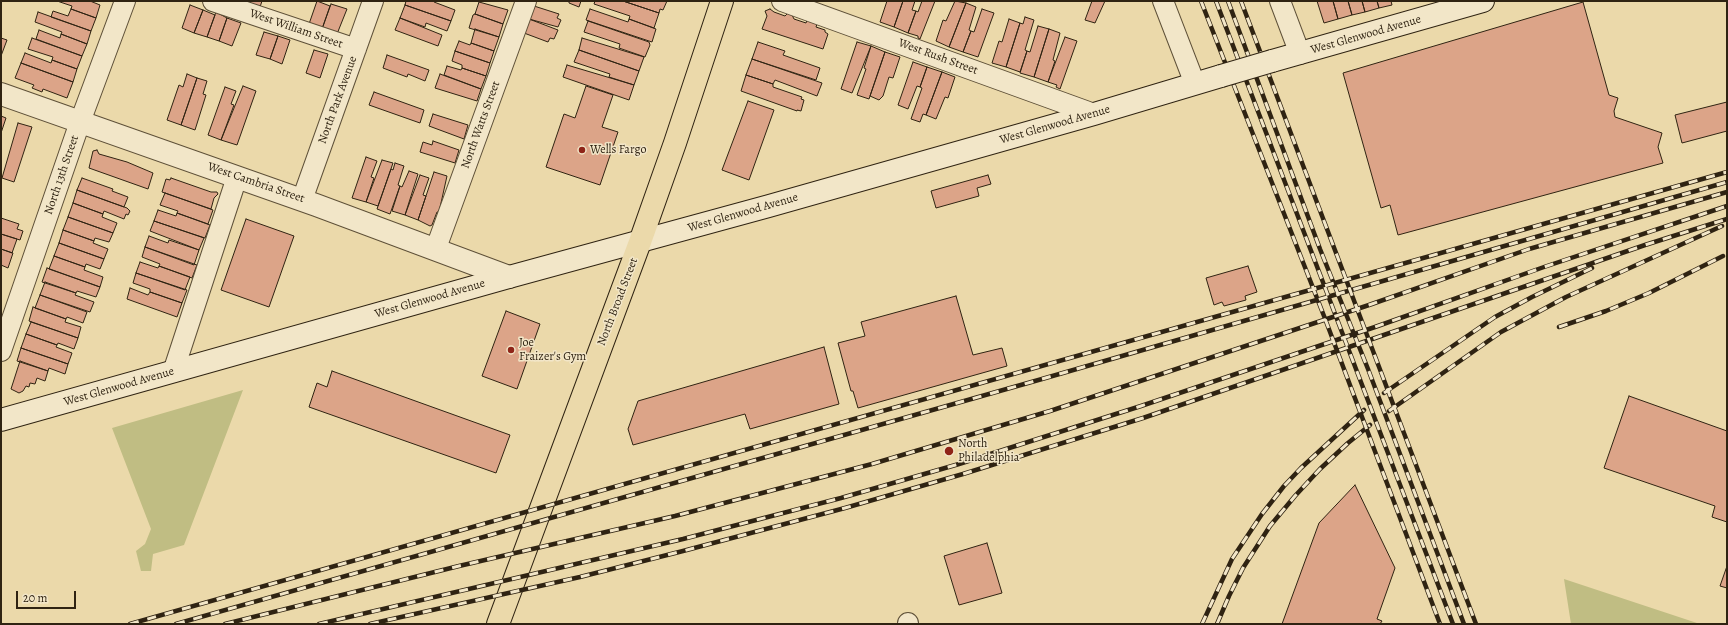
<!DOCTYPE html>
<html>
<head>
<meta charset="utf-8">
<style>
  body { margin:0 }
  #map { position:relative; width:1728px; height:625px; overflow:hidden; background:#ebd9aa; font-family:Alegreya,serif }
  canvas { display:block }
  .frame { position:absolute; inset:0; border:2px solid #2f2312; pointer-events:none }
  .scale { position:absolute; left:16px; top:591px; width:60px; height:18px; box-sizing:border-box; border:2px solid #2f2312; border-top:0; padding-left:5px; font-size:12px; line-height:14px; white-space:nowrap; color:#2f2312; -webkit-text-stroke:3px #f2e6c8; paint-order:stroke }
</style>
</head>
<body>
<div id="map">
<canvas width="1728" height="625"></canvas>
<div class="frame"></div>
<div class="scale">20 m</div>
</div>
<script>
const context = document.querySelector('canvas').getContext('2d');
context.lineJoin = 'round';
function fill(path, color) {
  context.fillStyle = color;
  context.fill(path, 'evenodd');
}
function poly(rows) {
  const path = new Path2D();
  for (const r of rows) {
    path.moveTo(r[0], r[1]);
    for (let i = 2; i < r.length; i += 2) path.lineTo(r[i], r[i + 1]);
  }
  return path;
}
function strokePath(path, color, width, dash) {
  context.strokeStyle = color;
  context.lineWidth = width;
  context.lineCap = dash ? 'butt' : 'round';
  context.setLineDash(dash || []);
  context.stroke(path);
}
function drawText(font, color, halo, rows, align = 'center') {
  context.font = font + ' Alegreya,serif';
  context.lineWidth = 3;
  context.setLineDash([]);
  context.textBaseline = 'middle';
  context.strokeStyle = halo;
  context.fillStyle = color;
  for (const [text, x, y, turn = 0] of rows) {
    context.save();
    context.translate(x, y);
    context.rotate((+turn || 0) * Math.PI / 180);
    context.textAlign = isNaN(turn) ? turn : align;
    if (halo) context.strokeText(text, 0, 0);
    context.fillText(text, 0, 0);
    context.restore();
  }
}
const green = poly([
  [243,390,184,545,153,554,151,571,141,571,136,551,145,544,151,529,112,428],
  [1564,579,1700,624,1571,624]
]);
const building = poly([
  [57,1,90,1,100,5,96,18,71,9,72,6,57,1],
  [249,1,262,1,260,7,248,3,249,1],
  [317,1,330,6,322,29,309,24,317,1],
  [406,1,434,1,434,2,455,10,451,21,405,5,406,1],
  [569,1,581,1,579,7,569,3,569,1],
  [595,1,623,1,659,13,654,28,629,19,630,16,594,4,595,1],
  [623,1,667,1,663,10,660,9,659,13,623,1],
  [887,1,903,1,894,27,880,22,887,1],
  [903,1,915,1,912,10,916,11,908,33,894,27,903,1],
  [922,1,935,1,920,39,918,38,918,36,908,33,916,11,918,12,922,1],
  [955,1,966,3,949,47,936,41,943,20,946,21,955,1],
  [1092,1,1105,1,1095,23,1085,20,1092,1],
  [1317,1,1333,1,1338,19,1324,23,1317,1],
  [1333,1,1348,1,1352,15,1338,19,1333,1],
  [1348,1,1362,1,1365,12,1352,15,1348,1],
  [1362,1,1377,1,1379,8,1365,12,1362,1],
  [1377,1,1391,1,1392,5,1379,8,1377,1],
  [479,2,508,10,503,24,475,14,479,2],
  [1583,2,1609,95,1618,98,1614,111,1615,117,1662,133,1658,147,1663,163,1398,235,1390,205,1381,208,1343,73,1583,2],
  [966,3,976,7,969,30,971,31,963,52,949,47,966,3],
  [331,4,347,9,337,34,322,29,331,4],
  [190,5,203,10,194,33,182,28,190,5],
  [405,5,451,21,447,31,426,23,425,27,400,18,405,5],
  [534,6,559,14,557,18,561,20,558,27,529,19,534,6],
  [71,9,96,18,91,31,51,17,53,11,68,16,71,9],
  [590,9,628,22,629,19,656,29,652,42,586,20,590,9],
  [770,9,774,12,785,16,788,13,792,15,794,19,806,23,807,20,817,24,816,27,825,30,825,32,828,34,823,49,762,29,767,16,765,11,770,9],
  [982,9,994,13,978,57,963,52,971,31,974,32,982,9],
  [203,10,215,15,207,37,194,33,203,10],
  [38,12,91,31,87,44,61,34,62,32,35,22,38,12],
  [216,12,227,18,219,41,207,37,216,12],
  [475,14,503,24,499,37,469,28,473,15,475,14],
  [1025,17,1034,20,1025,50,1027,51,1020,72,1006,67,1020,23,1023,24,1025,17],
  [227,18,241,23,232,46,219,41,227,18],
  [400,18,442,35,438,46,395,30,400,18],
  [529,19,558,30,554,39,550,38,548,42,524,33,529,19],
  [1009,19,1020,23,1006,67,992,63,999,41,1002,42,1009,19],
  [588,21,649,42,650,45,645,57,619,48,620,44,584,32,588,21],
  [1038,26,1049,29,1034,77,1020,73,1027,51,1030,52,1038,26],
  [475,29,499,37,494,51,471,43,475,29],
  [1049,29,1060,33,1053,60,1055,61,1048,82,1034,77,1049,29],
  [39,30,60,38,61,34,87,44,82,56,36,39,39,30],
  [264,32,278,36,270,59,256,55,264,32],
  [278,36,290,40,282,64,270,59,278,36],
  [1065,37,1077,41,1060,89,1056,87,1057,85,1048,82,1065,37],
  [1,38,7,40,1,56,1,38],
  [32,38,82,56,77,69,52,60,53,57,28,49,32,38],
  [582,38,644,57,639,71,579,50,582,38],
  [459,41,470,45,471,43,494,51,490,63,455,51,459,41],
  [758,42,785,51,783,55,820,68,816,80,752,59,758,42],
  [857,42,871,46,852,93,841,89,857,42],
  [871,46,885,52,869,99,857,95,866,69,864,68,871,46],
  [314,50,328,54,320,78,306,73,314,50],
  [579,50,639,71,634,85,609,77,610,74,574,62,579,50],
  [455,51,490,63,486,76,462,68,462,65,452,61,455,51],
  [885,52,900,57,893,78,889,77,883,96,879,100,870,96,885,52],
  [25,53,51,63,52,60,77,69,73,82,21,63,25,53],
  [387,55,429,70,425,81,408,74,407,77,383,68,387,55],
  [752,59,822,83,817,96,775,80,773,84,746,75,752,59],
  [913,62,927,67,920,87,917,86,908,109,898,105,913,62],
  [21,63,73,82,67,98,43,89,42,92,32,88,34,85,15,78,21,63],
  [567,65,634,85,629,100,563,77,567,65],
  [447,66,461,70,462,68,486,76,481,89,444,75,447,66],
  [927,67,942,72,926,115,923,114,920,122,911,119,922,88,920,87,927,67],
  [942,72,955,77,948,98,945,97,936,119,926,115,942,72],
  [187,74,197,78,181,125,167,120,179,85,183,87,187,74],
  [440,74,481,89,477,101,435,88,440,74],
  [746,75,773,84,773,87,802,97,801,99,804,100,801,111,797,110,797,111,741,91,746,75],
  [197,78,207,81,203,94,206,95,195,130,181,125,197,78],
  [243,86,256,91,237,145,221,140,243,86],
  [586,86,613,95,602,127,618,132,600,185,546,167,564,114,575,118,586,86],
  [225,87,236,91,231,104,234,105,221,140,208,135,225,87],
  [374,92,424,110,420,123,369,105,374,92],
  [748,101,774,110,749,180,722,170,748,101],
  [1727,102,1727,131,1682,143,1675,115,1727,102],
  [433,114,468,125,464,139,429,126,433,114],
  [1,116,6,118,1,133,1,116],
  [18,123,32,127,14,182,2,178,18,123],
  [433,141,459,150,455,163,420,152,423,142,432,145,433,141],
  [97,150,99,154,127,162,153,173,148,189,89,168,93,151,97,150],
  [366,157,377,161,371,177,374,178,366,202,352,198,366,157],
  [382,160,393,163,378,206,366,202,382,160],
  [395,163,404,166,403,169,398,185,400,186,390,214,377,209,391,169,393,170,395,163],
  [409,171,418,174,405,215,392,211,400,186,402,187,409,171],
  [434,172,447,176,439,212,437,212,432,225,430,226,418,220,434,172],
  [420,175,429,178,423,195,426,196,418,220,405,215,420,175],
  [988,175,991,184,977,188,979,196,936,208,931,191,988,175],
  [82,178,113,189,112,191,128,197,124,207,77,190,82,178],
  [171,178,211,192,217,192,218,194,214,198,211,209,162,192,166,179,170,180,171,178],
  [77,190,127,208,130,211,128,215,126,214,124,219,104,211,103,214,73,203,77,190],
  [165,193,213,210,208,224,177,213,178,211,160,205,165,193],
  [73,203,103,214,102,217,117,223,113,233,68,217,73,203],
  [158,210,176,216,177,213,210,225,205,238,154,221,158,210],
  [68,217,113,233,109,242,95,238,94,241,63,230,68,217],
  [1,218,19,224,17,229,23,231,20,240,1,234,1,218],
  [246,219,294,236,269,307,221,290,246,219],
  [154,221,204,238,199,250,150,231,154,221],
  [63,230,94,241,93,243,108,249,104,259,59,243,63,230],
  [1,234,17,239,12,253,1,249,1,234],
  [149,236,168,243,169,240,199,250,194,265,145,247,149,236],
  [59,243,104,259,100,269,86,264,85,267,54,256,59,243],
  [145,247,197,265,192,278,159,266,160,264,142,257,145,247],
  [1,249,13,253,8,268,1,265,1,249],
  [54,256,85,267,84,270,103,277,100,287,49,269,54,256],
  [140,262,158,268,159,266,190,277,185,290,136,273,140,262],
  [1248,266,1257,292,1245,296,1246,300,1224,306,1222,302,1214,305,1206,278,1248,266],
  [47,268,100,287,96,297,77,291,76,293,42,282,47,268],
  [136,273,187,290,182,303,150,292,150,289,133,283,136,273],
  [45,282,76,293,75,295,94,302,90,312,40,295,45,282],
  [130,288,148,295,150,292,182,303,177,317,127,299,130,288],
  [40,295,87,312,83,323,67,317,66,319,35,308,40,295],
  [956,296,973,355,1002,348,1007,366,858,408,853,391,851,391,838,343,865,336,861,322,956,296],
  [33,307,66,319,65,322,81,327,78,338,29,321,33,307],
  [506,311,540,324,517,389,482,376,506,311],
  [31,322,78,338,74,349,58,343,57,345,26,334,31,322],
  [26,334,57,345,56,347,72,353,68,364,21,348,26,334],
  [824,347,839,404,750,429,745,414,633,445,628,429,638,401,824,347],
  [21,348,68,364,65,374,49,368,48,371,17,361,21,348],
  [20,361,48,371,45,381,37,378,35,384,30,383,29,387,26,386,23,391,19,393,11,389,20,361],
  [332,371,510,435,496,473,309,407,317,383,327,387,332,371],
  [1629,396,1727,431,1727,522,1712,517,1715,506,1604,468,1629,396],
  [1355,485,1395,568,1377,619,1382,621,1380,624,1282,624,1319,523,1355,485],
  [987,543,1002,593,959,605,944,556,987,543],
  [1727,566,1727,588,1720,586,1727,566]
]);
const minor = poly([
  [213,1,356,49],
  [782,1,1094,114],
  [1163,1,1195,84],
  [1280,1,1300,54],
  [302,200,373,1],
  [436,248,526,1],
  [1,351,80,122,125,1],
  [173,372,237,177],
  [908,624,908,623]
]);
const tertiary = poly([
  [1,94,316,205,509,277]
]);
const secondary = poly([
  [1272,61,1483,1],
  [1,420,509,277,769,206,1094,114,1221,76]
]);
const primary = poly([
  [498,624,640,242,675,143,722,1]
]);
const rail = poly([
  [1201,1,1324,316,1440,624],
  [1216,1,1453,624],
  [1228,1,1320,249,1368,369,1464,624],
  [1241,1,1476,624],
  [1559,327,1606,311,1649,293,1723,256],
  [1384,393,1495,317,1532,297,1592,268],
  [1389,411,1501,332,1566,297,1722,226],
  [130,624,1727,172],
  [176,624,1042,379,1727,182],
  [225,624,459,566,675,516,872,464,1050,411,1369,305,1529,249,1727,192],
  [319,624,683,539,841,498,959,464,1141,406,1375,327,1544,267,1727,206],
  [370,624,580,577,683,551,845,508,963,474,1143,418,1645,245,1727,219],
  [1202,624,1232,559,1262,514,1284,486,1301,468,1364,410],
  [1217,624,1229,596,1243,568,1270,526,1295,496,1320,469,1348,443,1370,425]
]);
const secondaryBridge = poly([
  [1221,76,1272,61]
]);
const markers = [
  [582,150,4,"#8f2418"],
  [511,350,4,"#8f2418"],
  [949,451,5,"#8f2418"]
];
const streetNames = [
  ["West William Street",296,29,19],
  ["West Glenwood Avenue",1366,35,-16],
  ["West Rush Street",938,57,20],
  ["North Park Avenue",338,100,-70],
  ["North Watts Street",481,125,-70],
  ["West Glenwood Avenue",1055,125,-16],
  ["North 13th Street",62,175,-71],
  ["West Cambria Street",256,183,19],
  ["West Glenwood Avenue",743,213,-16],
  ["West Glenwood Avenue",430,299,-16],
  ["North Broad Street",618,302,-69],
  ["West Glenwood Avenue",119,387,-16]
];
const poiNames = [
  ["Wells Fargo",590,150],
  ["Joe",519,343],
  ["Fraizer's Gym",519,357],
  ["North",958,444],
  ["Philadelphia",958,458]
];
fill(green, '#c0bd83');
fill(building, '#dca488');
strokePath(building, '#2f2312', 1);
strokePath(minor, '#5e5038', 22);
strokePath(tertiary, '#5e5038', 24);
strokePath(secondary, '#2f2312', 24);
strokePath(primary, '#2f2312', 24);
strokePath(minor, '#f2e6c8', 20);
strokePath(tertiary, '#f2e6c8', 22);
strokePath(secondary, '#f2e6c8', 22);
strokePath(primary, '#ebd9aa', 22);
strokePath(rail, '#2f2312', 4.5);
strokePath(rail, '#f2e6c8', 3, [9]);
strokePath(secondaryBridge, '#2f2312', 24, []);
strokePath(secondaryBridge, '#f2e6c8', 22);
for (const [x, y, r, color] of markers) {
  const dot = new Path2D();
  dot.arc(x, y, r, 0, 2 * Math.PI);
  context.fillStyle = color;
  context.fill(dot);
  strokePath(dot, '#f2e6c8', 1.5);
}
drawText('12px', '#2f2312', '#f2e6c8', streetNames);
drawText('12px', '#2f2312', '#f2e6c8', poiNames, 'left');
</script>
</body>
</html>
